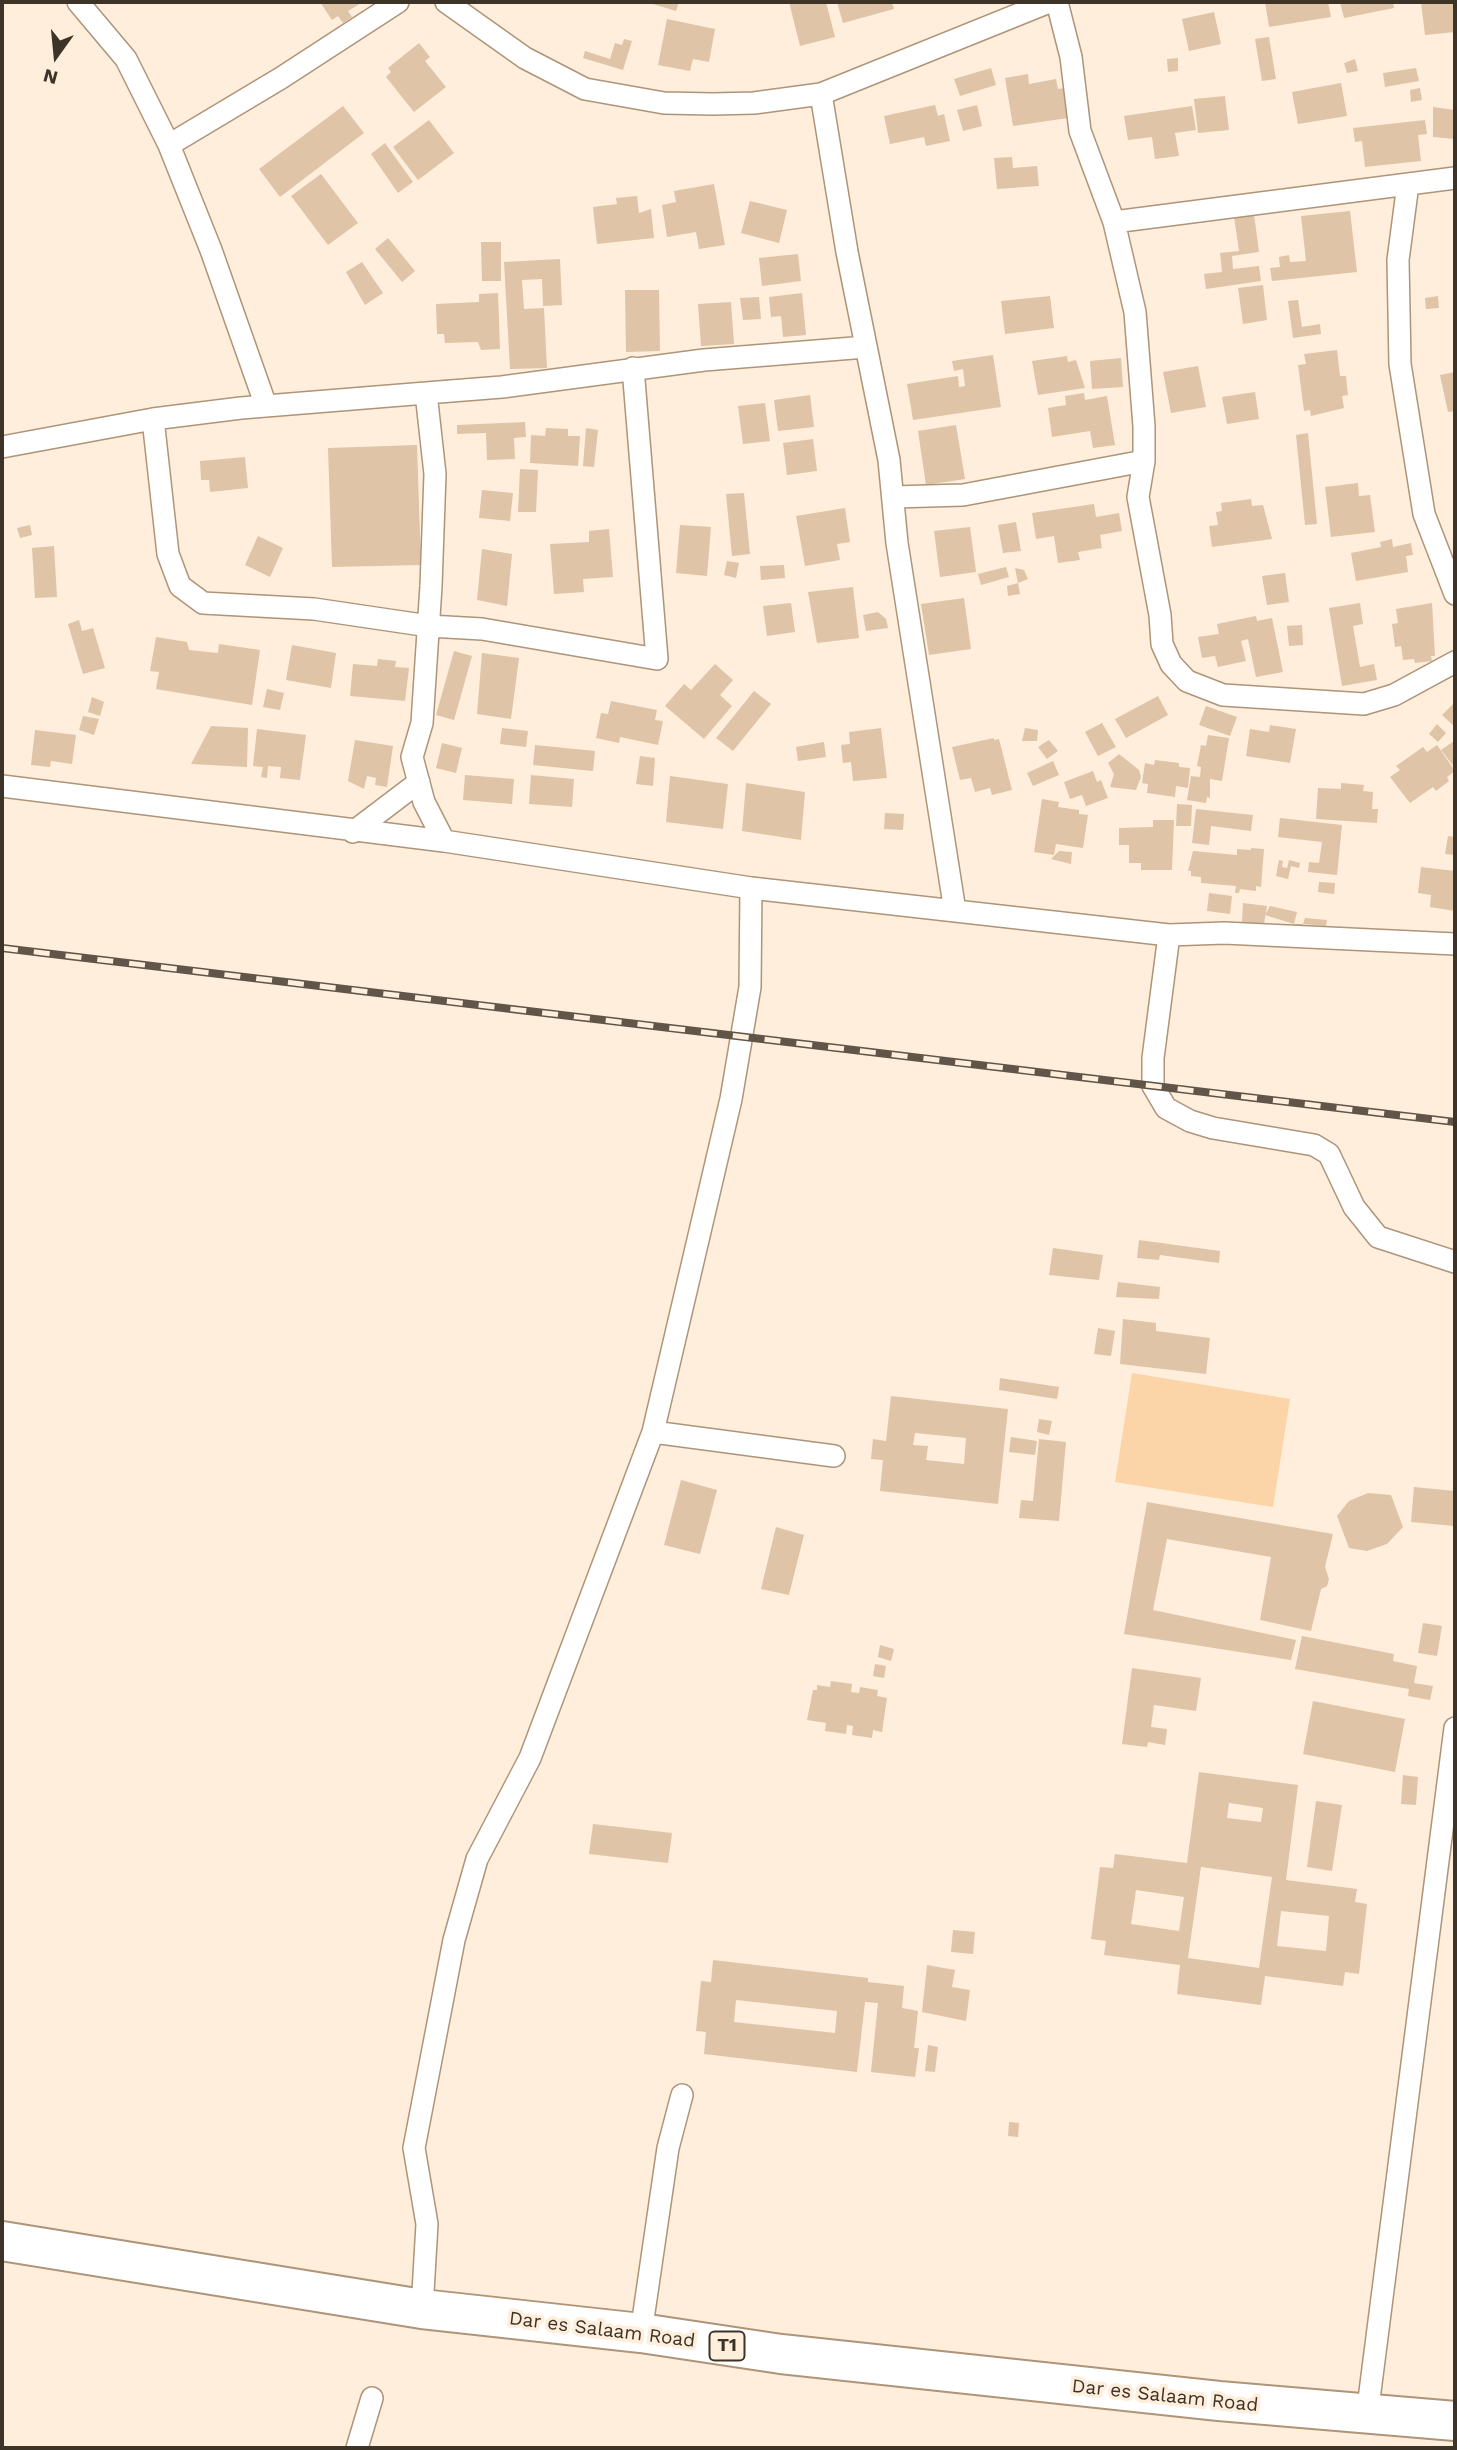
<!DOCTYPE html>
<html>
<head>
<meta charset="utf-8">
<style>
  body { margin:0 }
  #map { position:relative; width:1457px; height:2450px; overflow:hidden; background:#feeedb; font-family:"Work Sans",sans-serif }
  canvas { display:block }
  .frame { position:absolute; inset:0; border:4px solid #3d3327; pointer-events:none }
  .north { position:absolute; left:21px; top:21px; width:70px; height:70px; -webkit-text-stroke:5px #feeedb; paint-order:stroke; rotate:195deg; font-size:19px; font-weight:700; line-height:28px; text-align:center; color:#3d3327 }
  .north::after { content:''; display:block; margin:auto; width:24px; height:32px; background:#3d3327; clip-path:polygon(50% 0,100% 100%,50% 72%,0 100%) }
</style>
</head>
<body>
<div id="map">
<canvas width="1457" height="2450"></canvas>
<div class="frame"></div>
<div class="north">N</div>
</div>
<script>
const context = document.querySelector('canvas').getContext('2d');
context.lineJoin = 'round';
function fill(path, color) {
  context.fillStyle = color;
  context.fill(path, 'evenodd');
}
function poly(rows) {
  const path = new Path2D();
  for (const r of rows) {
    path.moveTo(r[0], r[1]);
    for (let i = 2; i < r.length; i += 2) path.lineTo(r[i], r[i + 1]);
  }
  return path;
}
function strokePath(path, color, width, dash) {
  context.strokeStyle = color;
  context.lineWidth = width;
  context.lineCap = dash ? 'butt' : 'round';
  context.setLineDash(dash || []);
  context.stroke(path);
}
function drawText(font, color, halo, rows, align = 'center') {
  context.font = font + ' "Work Sans",sans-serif';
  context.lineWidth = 7;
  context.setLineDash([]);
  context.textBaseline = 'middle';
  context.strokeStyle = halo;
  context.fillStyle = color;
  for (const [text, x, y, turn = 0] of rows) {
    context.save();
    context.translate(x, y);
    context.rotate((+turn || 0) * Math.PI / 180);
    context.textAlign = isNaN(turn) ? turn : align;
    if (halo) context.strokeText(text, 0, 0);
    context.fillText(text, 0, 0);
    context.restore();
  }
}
const green = poly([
  [1132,1373,1290,1399,1273,1507,1115,1482]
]);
const building = poly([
  [320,2,363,2,348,11,352,17,343,23,338,16,332,20],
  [646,2,679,2,676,11],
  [789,2,826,2,835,37,800,46],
  [837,2,892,2,894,9,843,23],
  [1265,2,1328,2,1331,17,1269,27],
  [1340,2,1393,2,1394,8,1344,18],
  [1421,2,1455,2,1455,32,1425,35],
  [1214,12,1221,44,1189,51,1182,19],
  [667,19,715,29,709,62,693,59,690,71,658,65],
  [1269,37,1276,79,1262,81,1255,39],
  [624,39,632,41,623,70,583,58,585,51,610,59,615,43,622,45],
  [419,43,430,57,425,61,446,87,414,112,386,77,391,72,388,68],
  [1178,58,1178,71,1168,72,1167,59],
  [1355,59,1358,71,1347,73,1344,63],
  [991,68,996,85,960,96,954,79],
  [1416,68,1419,81,1385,87,1383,73],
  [1028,74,1029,84,1056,79,1058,89,1064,88,1068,118,1013,126,1005,78],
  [1341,83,1347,116,1298,124,1292,92],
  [1420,88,1422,100,1411,102,1410,90],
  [1225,96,1229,130,1198,133,1194,99],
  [935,105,938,116,944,114,950,141,926,146,924,137,890,144,884,116],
  [977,105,982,126,963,131,957,110],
  [343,106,364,133,280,197,259,169],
  [1192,106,1196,130,1175,133,1179,156,1155,159,1152,137,1128,140,1124,116],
  [1433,107,1455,110,1455,139,1433,137],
  [429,120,454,153,418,180,393,147],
  [1425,120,1427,134,1418,135,1421,161,1365,167,1362,141,1355,142,1353,128],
  [385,143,413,182,398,193,371,154],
  [1012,157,1013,168,1037,166,1039,186,997,189,994,158],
  [321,174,358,223,328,245,291,196],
  [714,184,725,245,699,249,696,232,667,237,662,205,676,202,674,191],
  [637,196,639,213,651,209,654,238,597,244,593,207,617,204,616,198],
  [750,201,787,210,779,243,741,233],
  [1350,211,1357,272,1272,281,1270,268,1280,267,1279,257,1289,255,1290,262,1306,261,1301,216],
  [1254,214,1259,252,1232,256,1233,269,1259,266,1261,281,1206,289,1204,274,1222,272,1220,253,1239,251,1234,217],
  [388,238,415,271,402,282,375,249],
  [481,242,501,242,501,281,482,281],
  [798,254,801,281,762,286,759,258],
  [560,259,562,305,543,306,542,279,522,280,524,309,544,308,547,368,510,369,504,262],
  [362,262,383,293,365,305,346,272],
  [1263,285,1267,320,1243,324,1238,288],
  [625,290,659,290,660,351,626,352],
  [498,293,500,349,481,350,478,342,445,343,444,334,437,334,436,304,479,302,479,294],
  [802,293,806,335,783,337,781,316,771,317,769,297],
  [1050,296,1054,328,1005,334,1001,301],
  [1438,296,1439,308,1426,309,1425,298],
  [759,297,761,319,743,320,740,298],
  [1298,300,1302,327,1320,324,1321,334,1293,338,1288,301],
  [731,302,734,344,701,346,698,304],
  [1337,350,1340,376,1346,376,1348,395,1342,396,1344,408,1311,416,1310,410,1304,411,1298,365,1306,364,1304,354],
  [993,355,1001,407,913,420,907,384,958,376,959,387,965,386,963,369,954,371,952,361],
  [1067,356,1068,362,1076,360,1085,388,1038,395,1032,361],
  [1121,358,1123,387,1092,389,1090,361],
  [1198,366,1206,407,1171,413,1163,372],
  [1455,372,1455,411,1448,412,1440,375],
  [1255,392,1259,419,1227,424,1222,397],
  [1084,393,1085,400,1107,396,1115,445,1093,448,1090,431,1052,437,1048,408,1066,405,1065,396],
  [810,395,814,427,778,431,774,400],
  [765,403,770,441,743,444,738,406],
  [525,422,526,437,514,438,515,459,487,460,486,433,457,434,457,425],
  [956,425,965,479,926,485,918,431],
  [546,428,568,429,568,436,580,436,578,466,530,463,531,435,545,436],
  [586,428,598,430,594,467,583,466],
  [1308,433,1317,524,1305,525,1296,435],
  [813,439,817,471,787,475,783,443],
  [417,445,421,565,332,567,328,448],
  [245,457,248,488,210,492,209,480,201,480,200,461],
  [520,469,538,470,536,512,518,512],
  [1358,483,1359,496,1370,495,1375,532,1331,537,1325,487],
  [482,490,513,493,510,521,479,518],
  [744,493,750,554,732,556,726,494],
  [1251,499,1252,506,1263,505,1272,539,1212,547,1209,526,1218,525,1216,512,1222,511,1221,503],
  [1094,504,1096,517,1119,513,1122,531,1100,535,1102,548,1078,552,1080,560,1058,563,1054,536,1036,539,1032,513],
  [845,508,850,542,837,544,840,560,805,566,796,516],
  [1016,522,1021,551,1003,553,998,525],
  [30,525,32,535,20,538,17,528],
  [680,525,711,527,707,576,676,573],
  [970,527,976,572,940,577,934,531],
  [609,529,613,577,583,579,584,592,554,594,550,544,589,542,589,531],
  [258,536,283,548,270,577,245,565],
  [1392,539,1393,547,1411,543,1413,555,1406,556,1408,572,1356,581,1351,553,1381,547,1380,542],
  [54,546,57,597,35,598,32,548],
  [482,549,512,554,507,606,477,600],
  [727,561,739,563,736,578,724,575],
  [784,565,785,578,761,580,760,566],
  [1006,567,1009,577,981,585,978,574],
  [1015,568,1024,570,1028,579,1018,583,1020,594,1008,596,1007,586,1018,583],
  [1285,573,1289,602,1267,605,1262,576],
  [853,587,859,638,817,643,808,592],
  [964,598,971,649,929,655,921,604],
  [791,603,795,632,767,636,763,606],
  [1360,603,1363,624,1353,626,1360,667,1374,664,1377,680,1342,686,1329,608],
  [1432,603,1435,656,1431,656,1432,661,1415,663,1414,659,1403,660,1401,646,1395,647,1392,624,1398,623,1396,609],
  [878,612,886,619,888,628,866,631,863,615],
  [1256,616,1257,621,1272,618,1283,672,1256,677,1248,639,1241,641,1246,661,1218,667,1215,656,1202,658,1198,637,1219,634,1217,624],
  [79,620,82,631,93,628,105,668,83,674,68,624],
  [1302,625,1303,645,1289,646,1287,626],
  [156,637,187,642,189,650,218,653,219,644,260,650,252,705,156,689,159,672,150,671],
  [292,645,336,653,331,688,286,680],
  [454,651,472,656,454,720,436,715],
  [482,653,519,658,511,719,477,714],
  [378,659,396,661,395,667,409,668,405,701,350,696,353,664,377,666],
  [715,664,733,680,720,695,732,706,704,739,665,706,684,684,691,690],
  [267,689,284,693,280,710,263,707],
  [754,691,771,704,733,751,716,738],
  [1158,696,1168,715,1126,738,1115,719],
  [92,697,104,702,100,716,88,712],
  [611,701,657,710,655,720,663,721,658,745,620,737,619,743,596,738,601,713,608,714],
  [1455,702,1455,727,1442,715],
  [1206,706,1237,717,1230,736,1199,725],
  [83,716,99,719,94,735,79,730],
  [1102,723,1116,747,1098,756,1085,732],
  [1437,724,1446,733,1438,742,1429,734],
  [1270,725,1296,729,1290,763,1246,756,1250,729,1269,732],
  [211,726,248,728,247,767,191,764],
  [502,728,528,731,526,747,500,744],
  [881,728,887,778,853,781,851,762,843,763,841,745,850,744,849,732],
  [1025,728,1038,730,1037,741,1022,741],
  [257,729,306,735,300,780,280,778,281,767,268,766,267,778,261,777,263,767,253,766],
  [35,730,76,735,72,764,51,761,50,767,31,765],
  [1208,735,1229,738,1222,781,1210,779,1210,798,1207,797,1206,803,1187,800,1191,776,1200,777,1201,767,1197,766,1201,745,1206,746],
  [994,738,994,740,999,739,1012,790,992,795,990,788,975,792,971,778,960,780,952,747],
  [355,740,393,746,387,787,375,785,376,778,367,776,364,789,348,781],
  [1049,740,1058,751,1047,759,1038,747],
  [1454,741,1455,743,1455,768,1441,750],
  [824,742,826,757,798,761,796,747],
  [442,743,462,748,456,773,436,768],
  [535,745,595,751,593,771,533,765],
  [1437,745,1455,771,1447,777,1449,781,1436,791,1433,787,1410,803,1390,777,1400,770,1396,766,1423,747,1427,752],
  [1119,754,1139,770,1141,777,1136,790,1110,787,1114,774,1108,763],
  [640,756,655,758,653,786,636,784],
  [1155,760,1179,763,1179,767,1190,768,1188,788,1176,786,1175,797,1147,793,1148,784,1142,783,1145,763,1154,765],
  [1053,761,1059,775,1033,786,1027,773],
  [1093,771,1097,782,1101,780,1108,798,1086,806,1082,795,1070,799,1064,782],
  [465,775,514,779,512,804,463,800],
  [531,775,574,779,572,807,529,804],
  [670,776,728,784,723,829,666,822],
  [746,783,805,792,801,840,742,831],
  [1341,783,1364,785,1363,791,1373,792,1372,809,1378,809,1377,823,1316,819,1318,788,1341,789],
  [1042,799,1059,802,1058,807,1079,810,1079,814,1088,815,1083,848,1056,844,1054,855,1034,852],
  [1177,804,1192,805,1191,826,1176,826],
  [1196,809,1253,815,1251,831,1211,826,1209,845,1192,843],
  [885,813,904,814,903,830,884,829],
  [1280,818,1342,825,1337,875,1308,872,1309,862,1319,863,1322,842,1278,837],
  [1153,820,1174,820,1172,870,1141,870,1141,863,1129,863,1129,845,1119,845,1119,828,1153,827],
  [1448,836,1455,837,1455,855,1445,854],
  [1251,848,1264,849,1261,887,1256,886,1256,891,1240,889,1239,893,1235,893,1236,886,1201,883,1201,877,1191,876,1191,871,1188,871,1193,851,1237,855,1237,849,1251,850],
  [1059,851,1072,852,1071,864,1051,859],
  [1279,860,1283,861,1282,867,1287,868,1289,860,1300,863,1299,868,1291,866,1288,879,1276,876],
  [1421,867,1455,871,1455,911,1430,907,1431,895,1418,893],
  [1319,882,1335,883,1334,894,1318,892],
  [1209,893,1232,896,1230,914,1207,911],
  [1243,903,1267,906,1264,924,1242,922],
  [1270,906,1297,912,1294,924,1265,915],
  [1305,918,1327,920,1326,926,1303,924,1301,930,1292,927,1294,924,1303,924],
  [1139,1240,1220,1251,1219,1263,1160,1255,1159,1260,1137,1258],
  [1053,1248,1103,1255,1099,1280,1049,1275],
  [1118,1282,1160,1287,1159,1299,1116,1297],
  [1123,1319,1156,1323,1156,1331,1210,1338,1206,1374,1120,1364],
  [1098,1328,1115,1331,1111,1356,1094,1354],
  [1000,1378,1059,1387,1057,1399,999,1390],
  [891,1396,1008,1409,998,1504,880,1491,883,1460,871,1459,873,1439,886,1441],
  [915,1433,966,1438,964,1464,926,1460,928,1446,913,1445],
  [1039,1419,1052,1421,1049,1435,1037,1432],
  [1011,1437,1037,1441,1035,1455,1009,1452],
  [1039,1439,1066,1442,1059,1521,1019,1518,1021,1500,1033,1501],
  [681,1480,717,1490,700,1554,664,1545],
  [1414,1487,1455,1491,1454,1526,1411,1522],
  [1368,1493,1391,1495,1403,1527,1387,1544,1367,1551,1349,1548,1337,1516,1349,1501],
  [1147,1502,1333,1534,1325,1567,1329,1579,1327,1586,1321,1589,1311,1631,1260,1620,1271,1557,1167,1539,1153,1610,1296,1640,1291,1660,1124,1634],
  [776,1527,804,1535,789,1595,761,1589],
  [1423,1623,1442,1626,1437,1656,1418,1653],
  [1302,1636,1394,1654,1393,1661,1417,1666,1414,1683,1433,1686,1430,1700,1408,1696,1409,1689,1295,1669],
  [880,1645,894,1649,891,1661,878,1657],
  [875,1664,886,1666,884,1678,873,1676],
  [1132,1668,1201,1678,1196,1711,1154,1705,1151,1727,1167,1729,1165,1745,1148,1742,1147,1747,1122,1744],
  [831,1681,852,1684,851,1692,859,1693,860,1687,878,1690,877,1696,887,1698,882,1732,873,1730,872,1738,852,1735,853,1726,847,1725,846,1734,825,1731,826,1723,807,1720,813,1690,817,1690,817,1685,830,1687],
  [1313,1701,1405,1719,1395,1772,1303,1754],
  [1199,1772,1298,1785,1286,1880,1357,1889,1355,1902,1367,1904,1359,1974,1345,1972,1343,1986,1265,1976,1261,2005,1177,1994,1180,1965,1104,1955,1106,1941,1091,1939,1100,1867,1113,1868,1115,1854,1187,1863],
  [1229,1803,1263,1808,1261,1822,1227,1818],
  [1201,1867,1272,1877,1259,1968,1188,1958],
  [1136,1890,1184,1897,1179,1931,1131,1924],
  [1281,1911,1329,1916,1326,1951,1277,1946],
  [1403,1775,1418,1777,1416,1805,1401,1804],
  [1316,1801,1342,1805,1332,1871,1307,1867],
  [593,1824,672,1833,668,1863,589,1854],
  [953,1930,975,1932,973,1954,951,1952],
  [713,1960,868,1978,868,1982,904,1986,902,2008,918,2011,914,2048,919,2048,915,2077,871,2072,878,2003,865,2002,857,2072,704,2054,706,2032,696,2031,701,1981,711,1982],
  [736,2000,837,2011,835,2033,734,2022],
  [927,1965,955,1970,952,1987,970,1990,966,2021,922,2012],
  [928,2045,938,2047,935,2072,925,2071],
  [1009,2122,1019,2123,1018,2137,1008,2136]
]);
const street = poly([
  [78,2,126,59,169,145,211,250,266,406],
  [446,2,525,58,585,89,664,103,713,104,754,103,821,94,1049,2],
  [1057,2,1071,57,1080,131,1114,222,1135,312,1144,426,1144,461,1138,497,1160,615,1162,644,1171,664,1187,681,1223,695,1364,704,1394,695,1455,662],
  [821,94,847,252,889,460,897,543,955,911],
  [169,145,281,78,398,2],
  [1408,184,1398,260,1400,364,1424,514,1455,594],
  [1114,222,1455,178],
  [153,419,168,554,180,586,203,603,314,609,429,626,482,629,657,659,633,368],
  [2,447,153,419,241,408,426,393],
  [894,497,963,495,1144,461],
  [2,786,444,841,751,888,1169,935,1224,933,1455,944],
  [353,832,419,782],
  [444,841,424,802,412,757,422,723,431,586,435,474,426,393,502,387,704,360,866,347],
  [1169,935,1153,1058,1153,1086,1166,1108,1190,1121,1213,1128,1314,1145,1329,1154,1354,1207,1378,1237,1455,1262],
  [653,1432,834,1456],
  [422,2309,427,2224,414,2148,454,1940,477,1859,530,1758,653,1432,731,1099,750,987,751,888],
  [641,2333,668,2148,682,2095],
  [1367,2415,1455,1728],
  [357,2448,372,2398]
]);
const highway = poly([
  [2,2241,422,2309,641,2333,781,2354,1219,2401,1455,2421]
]);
const rail = poly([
  [2,948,1455,1122]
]);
const shields = [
  [727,2346,35]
];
const shieldNames = [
  ["T1",727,2346]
];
const streetNames = [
  ["Dar es Salaam Road",602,2330,7],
  ["Dar es Salaam Road",1165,2396,6]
];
fill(green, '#fbd4a8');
fill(building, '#dfc4a7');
strokePath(street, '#ae9478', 24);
strokePath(highway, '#ae9478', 42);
strokePath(street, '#fff', 21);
strokePath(highway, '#fff', 38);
strokePath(rail, '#605548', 8);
strokePath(rail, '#feeedb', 5, [16]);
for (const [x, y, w] of shields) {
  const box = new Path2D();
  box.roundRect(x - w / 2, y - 14.5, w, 29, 5);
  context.fillStyle = '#feeedb';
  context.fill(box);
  strokePath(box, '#3d3327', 2);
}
drawText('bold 18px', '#3d3327', null, shieldNames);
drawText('19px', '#3d3327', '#feeedb', streetNames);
</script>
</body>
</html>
